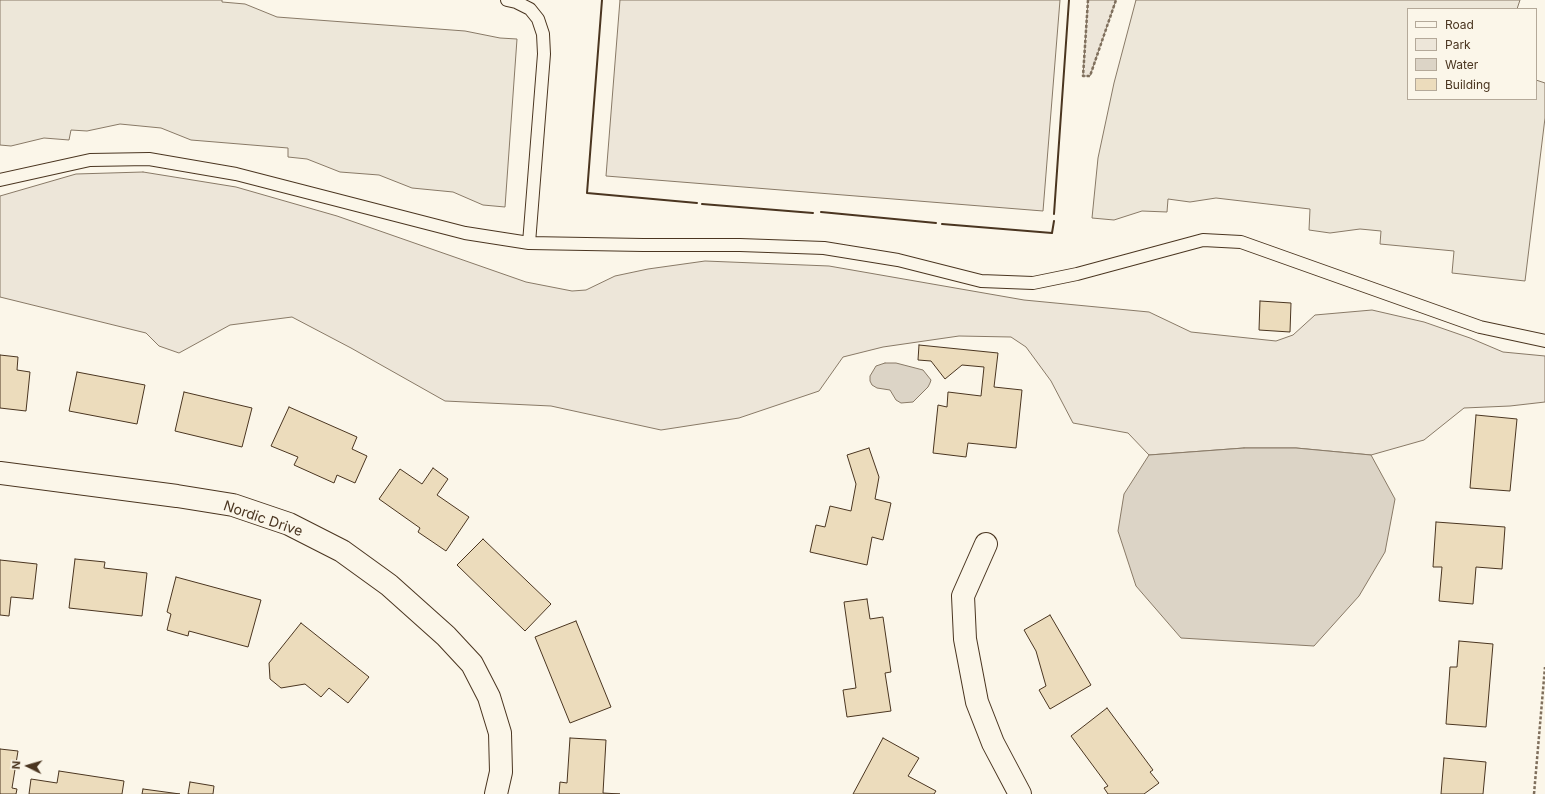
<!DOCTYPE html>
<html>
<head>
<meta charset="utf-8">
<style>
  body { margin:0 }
  #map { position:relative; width:1545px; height:794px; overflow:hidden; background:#fbf6e9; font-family:Inter,sans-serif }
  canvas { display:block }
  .legend { position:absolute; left:1407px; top:8px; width:130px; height:92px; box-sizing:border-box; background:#fbf6e9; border:1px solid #b4a999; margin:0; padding:5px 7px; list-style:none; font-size:12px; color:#4a3520 }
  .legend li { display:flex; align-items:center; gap:8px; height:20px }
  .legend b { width:20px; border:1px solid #b4a999 }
  .north { position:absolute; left:8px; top:746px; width:40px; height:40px; -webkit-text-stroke:3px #fbf6e9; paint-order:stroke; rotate:275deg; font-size:11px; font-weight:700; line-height:16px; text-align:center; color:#4a3520 }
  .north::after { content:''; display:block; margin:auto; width:14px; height:18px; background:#4a3520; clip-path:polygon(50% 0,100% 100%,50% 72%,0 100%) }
</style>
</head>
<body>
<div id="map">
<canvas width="1545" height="794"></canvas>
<ul class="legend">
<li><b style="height:5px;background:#fbf6e9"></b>Road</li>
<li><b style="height:11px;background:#ede6d9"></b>Park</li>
<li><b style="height:11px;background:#dcd4c6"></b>Water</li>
<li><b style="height:11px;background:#ecdcbc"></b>Building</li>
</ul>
<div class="north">N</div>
</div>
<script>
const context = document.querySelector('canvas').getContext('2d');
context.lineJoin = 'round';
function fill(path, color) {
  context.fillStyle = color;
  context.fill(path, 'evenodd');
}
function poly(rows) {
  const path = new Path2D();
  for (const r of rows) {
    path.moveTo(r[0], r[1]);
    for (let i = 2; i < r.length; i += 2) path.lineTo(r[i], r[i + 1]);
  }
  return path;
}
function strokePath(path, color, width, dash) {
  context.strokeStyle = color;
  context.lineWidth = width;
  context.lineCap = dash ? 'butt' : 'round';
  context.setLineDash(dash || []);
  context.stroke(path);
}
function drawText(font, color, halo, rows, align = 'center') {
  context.font = font + ' Inter,sans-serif';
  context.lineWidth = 3;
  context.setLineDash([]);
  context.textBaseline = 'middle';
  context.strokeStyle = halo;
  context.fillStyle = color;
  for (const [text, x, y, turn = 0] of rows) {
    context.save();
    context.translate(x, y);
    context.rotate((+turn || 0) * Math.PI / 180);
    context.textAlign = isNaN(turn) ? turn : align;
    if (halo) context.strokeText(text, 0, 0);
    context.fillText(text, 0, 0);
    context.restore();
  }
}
const green = poly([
  [620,0,1060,0,1043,211,606,176,620,0],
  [1088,0,1116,0,1090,76,1083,76,1088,0],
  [143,172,236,187,337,216,526,282,572,291,586,290,615,276,648,269,705,261,829,266,1024,300,1149,312,1191,332,1276,341,1293,335,1315,315,1372,310,1424,322,1470,338,1503,352,1545,356,1545,402,1510,406,1464,408,1424,440,1371,455,1296,448,1244,448,1149,455,1128,433,1073,423,1051,381,1026,347,1011,337,959,336,883,347,843,357,819,391,739,418,661,430,551,406,445,401,351,348,292,317,230,325,179,353,159,346,146,333,0,297,0,196,76,174,143,172]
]);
const parking = poly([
  [0,0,222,0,222,2,245,4,277,17,465,31,500,38,517,39,505,207,483,205,453,192,412,188,379,175,340,172,307,159,288,157,288,148,191,140,161,128,120,124,87,131,71,130,69,140,44,138,11,146,0,145,0,0],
  [1136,0,1520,0,1517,9,1408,9,1408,99,1536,99,1536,80,1545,83,1545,118,1525,281,1452,273,1454,251,1380,244,1381,231,1360,229,1330,233,1309,230,1310,209,1216,198,1190,202,1168,199,1167,212,1142,211,1114,220,1092,218,1098,158,1114,83,1136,0]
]);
const water = poly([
  [885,363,896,363,923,370,931,380,930,383,928,387,913,402,901,403,896,400,890,390,877,388,872,385,870,381,870,376,876,366,885,363],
  [1244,448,1296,448,1371,455,1395,499,1385,552,1359,596,1314,646,1181,638,1136,586,1118,531,1124,494,1149,455,1244,448]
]);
const building = poly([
  [1260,301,1291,303,1290,332,1259,330,1260,301],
  [919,345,998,353,994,387,1022,390,1016,448,968,443,966,457,933,453,938,405,947,407,948,392,981,396,984,367,962,365,945,379,931,361,918,360,919,345],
  [0,355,18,357,17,370,30,372,26,411,0,408,0,355],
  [77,372,145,385,137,424,69,411,77,372],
  [184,392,252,408,242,447,175,431,184,392],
  [289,407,357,437,352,449,367,456,355,483,337,475,334,483,294,465,298,457,271,446,289,407],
  [1476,415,1517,419,1510,491,1470,488,1476,415],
  [869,448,879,477,875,499,891,503,883,540,872,537,867,565,810,552,816,525,825,527,830,506,851,511,856,484,847,455,869,448],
  [433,468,448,479,437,495,469,517,446,551,418,532,420,528,379,499,400,469,422,484,433,468],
  [1436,522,1505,527,1502,569,1476,567,1473,604,1439,601,1442,567,1433,567,1436,522],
  [483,539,551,604,525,631,457,565,483,539],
  [75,559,105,562,104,568,147,573,142,616,69,608,75,559],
  [0,560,37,564,33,599,11,597,9,616,0,615,0,560],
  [176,577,261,600,248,647,189,631,188,636,167,630,171,614,167,612,176,577],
  [867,599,870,619,883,617,891,672,885,673,891,711,847,717,843,690,856,688,844,602,867,599],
  [1050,615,1091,685,1050,709,1039,690,1046,686,1036,651,1024,630,1050,615],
  [576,621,611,707,570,723,535,637,576,621],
  [301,623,369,677,348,703,329,688,321,697,305,684,281,688,270,679,269,663,301,623],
  [1459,641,1493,644,1486,727,1446,724,1450,667,1457,667,1459,641],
  [1107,708,1153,770,1150,772,1159,783,1144,794,1108,794,1104,788,1108,786,1071,736,1107,708],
  [570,738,606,740,603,793,620,794,559,794,560,782,567,783,570,738],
  [883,738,919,758,908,776,936,791,934,794,853,794,883,738],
  [0,749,18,751,12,788,17,789,16,794,0,794,0,749],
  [1444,758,1486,762,1483,794,1441,794,1444,758],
  [59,771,124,781,122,794,29,794,31,779,57,783,59,771],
  [190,782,214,786,213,794,188,794,190,782],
  [143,789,180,794,142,794,143,789]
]);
const path = poly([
  [1088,0,1083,76,1090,76,1116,0],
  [1534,794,1545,667]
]);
const service = poly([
  [507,0,516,2,530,9,538,19,543,34,544,54,529,243],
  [0,180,90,160,149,159,236,174,465,233,529,243,643,245,740,245,824,248,898,260,981,281,1033,283,1077,274,1203,240,1241,242,1480,327,1545,341]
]);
const minor = poly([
  [0,473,177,496,233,505,289,524,342,551,389,585,446,636,472,664,489,697,500,733,501,772,496,794],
  [986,544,963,596,965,639,977,702,993,743,1020,794]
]);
const wall = poly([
  [602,0,587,193,697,203],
  [702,204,813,213],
  [821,212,936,223],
  [1054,214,1069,0],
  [942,224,1052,233,1054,221]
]);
const streetNames = [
  ["Nordic Drive",263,519,19]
];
fill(green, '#ede6d9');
strokePath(green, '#887966', 1);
fill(parking, '#ede7d9');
strokePath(parking, '#887966', 1);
fill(water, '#dcd4c6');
strokePath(water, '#887966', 1);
fill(building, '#ecdcbc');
strokePath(building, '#4a3520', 1);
strokePath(service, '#4a3520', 14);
strokePath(minor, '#4a3520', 24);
strokePath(path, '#7f6f5c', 2.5, [3, 2]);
strokePath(service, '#fbf6e9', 12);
strokePath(minor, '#fbf6e9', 22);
strokePath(wall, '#4a3520', 2);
drawText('14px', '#4a3520', '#fbf6e9', streetNames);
</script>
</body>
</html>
